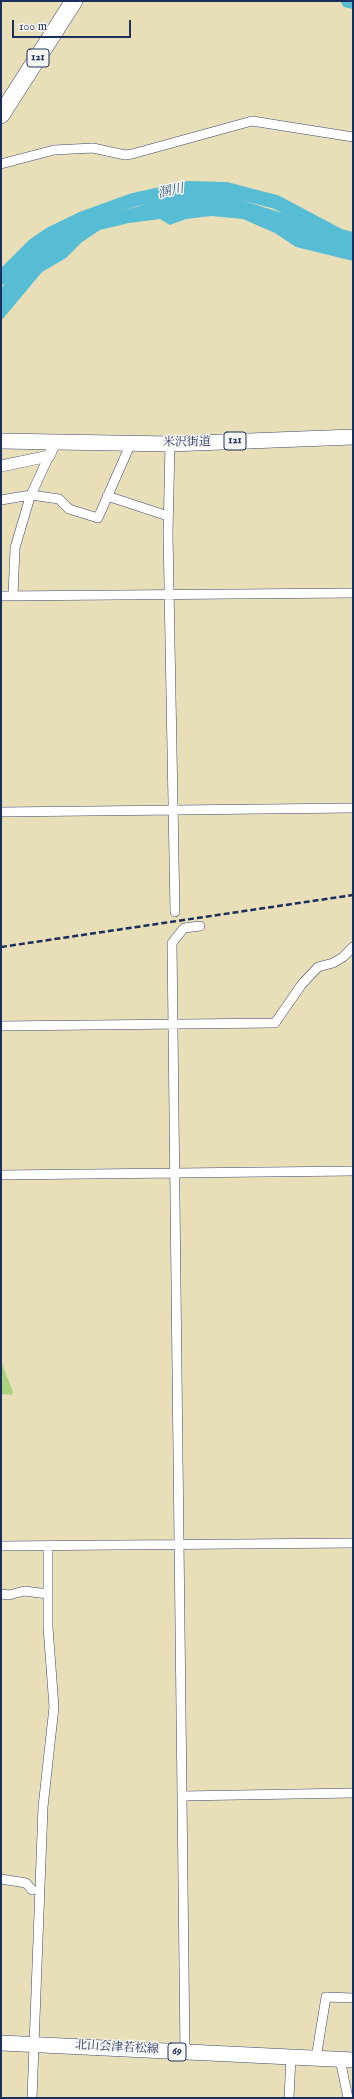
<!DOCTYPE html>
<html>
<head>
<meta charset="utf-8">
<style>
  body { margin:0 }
  #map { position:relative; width:354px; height:2099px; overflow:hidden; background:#e8dfb9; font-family:"IM FELL English",serif }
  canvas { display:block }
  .frame { position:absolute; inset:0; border:2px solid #1b2f5e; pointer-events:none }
  .scale { position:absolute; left:12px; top:20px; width:119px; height:18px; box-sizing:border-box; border:2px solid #1b2f5e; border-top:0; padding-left:5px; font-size:12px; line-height:14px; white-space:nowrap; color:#1b2f5e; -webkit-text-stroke:3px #f6f6f2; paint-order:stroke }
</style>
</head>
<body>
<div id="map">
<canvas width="354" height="2099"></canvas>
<div class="frame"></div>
<div class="scale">100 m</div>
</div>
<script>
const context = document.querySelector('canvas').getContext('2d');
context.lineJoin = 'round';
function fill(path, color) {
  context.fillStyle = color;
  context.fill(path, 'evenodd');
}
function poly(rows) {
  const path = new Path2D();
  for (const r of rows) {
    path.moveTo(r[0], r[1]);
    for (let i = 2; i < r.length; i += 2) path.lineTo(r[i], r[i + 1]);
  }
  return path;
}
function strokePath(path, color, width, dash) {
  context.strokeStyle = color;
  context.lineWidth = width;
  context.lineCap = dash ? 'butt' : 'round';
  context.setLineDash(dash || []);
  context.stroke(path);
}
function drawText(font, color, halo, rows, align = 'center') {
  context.font = font + ' "IM FELL English","Noto Serif JP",serif';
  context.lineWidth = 3;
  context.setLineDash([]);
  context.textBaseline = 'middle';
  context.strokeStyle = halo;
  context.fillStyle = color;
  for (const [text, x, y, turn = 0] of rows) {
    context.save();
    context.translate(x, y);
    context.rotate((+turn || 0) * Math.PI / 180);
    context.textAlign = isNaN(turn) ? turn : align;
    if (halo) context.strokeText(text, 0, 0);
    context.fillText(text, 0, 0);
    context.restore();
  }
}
const green = poly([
  [1,1361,13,1392,12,1395,1,1394]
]);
const water = poly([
  [200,192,216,193,232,197,291,216,353,232,353,261,296,247,275,233,243,219,211,216,186,219,170,225,160,219,129,223,100,230,82,242,66,258,42,272,1,321,1,288,37,251,50,239,88,221,180,194]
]);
const river = poly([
  [348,1,353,2],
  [1,278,34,245,50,234,83,218,133,200,188,188,226,189,276,202,353,243]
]);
const minor = poly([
  [1,164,54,150,93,148,125,155,132,154,252,121,353,137],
  [170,444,168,533,175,912],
  [107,496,168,516],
  [1,500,31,495,59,499,69,509,98,518,131,443],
  [1,596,353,593],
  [13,596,15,548,30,497,49,456],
  [1,812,353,808],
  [1,1026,275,1023,302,984,318,967,333,963,343,957,353,947],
  [1,1175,353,1171],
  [1,1546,353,1543],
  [1,1594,9,1595,24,1591,48,1594],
  [182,1796,353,1793],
  [1,1879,26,1883,32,1890],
  [185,2052,172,943,184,928,200,926],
  [316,2058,326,1997,353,1998],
  [340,2059,348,2098],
  [32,2098,43,1807,54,1707,48,1627,48,1546],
  [289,2098,291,2057]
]);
const tertiary = poly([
  [1,466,49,456,55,442]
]);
const primary = poly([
  [1,2043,353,2060]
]);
const trunk = poly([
  [1,441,170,444,353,437]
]);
const motorway = poly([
  [1,115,74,1]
]);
const rail = poly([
  [1,947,353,895]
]);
const shields = [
  [38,58,22],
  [235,441,22],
  [177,2052,18]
];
const shieldNames = [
  ["121",38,58],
  ["121",235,441],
  ["69",177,2052]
];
const streetNames = [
  ["米沢街道",187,443,-1],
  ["北山会津若松線",117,2048,3]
];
const waterNames = [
  ["溷川",171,192,-12]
];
fill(green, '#aad37e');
fill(water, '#57bdd5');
strokePath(river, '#57bdd5', 14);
strokePath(minor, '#3a496c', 10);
strokePath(tertiary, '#3a496c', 12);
strokePath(primary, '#3a496c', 16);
strokePath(trunk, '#3a496c', 16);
strokePath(motorway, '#3a496c', 18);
strokePath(minor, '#fff', 9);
strokePath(tertiary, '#fff', 11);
strokePath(primary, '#fff', 15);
strokePath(trunk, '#fff', 15);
strokePath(motorway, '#fff', 17);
strokePath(rail, '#1b2f5e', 2.5, [6, 3]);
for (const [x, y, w] of shields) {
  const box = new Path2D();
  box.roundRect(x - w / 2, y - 9, w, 18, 3);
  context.fillStyle = '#f6f6f2';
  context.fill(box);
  strokePath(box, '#1b2f5e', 1);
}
drawText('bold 11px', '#1b2f5e', null, shieldNames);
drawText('12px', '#1b2f5e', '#f6f6f2', streetNames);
drawText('italic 13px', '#2d5a82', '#f6f6f2', waterNames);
</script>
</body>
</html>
